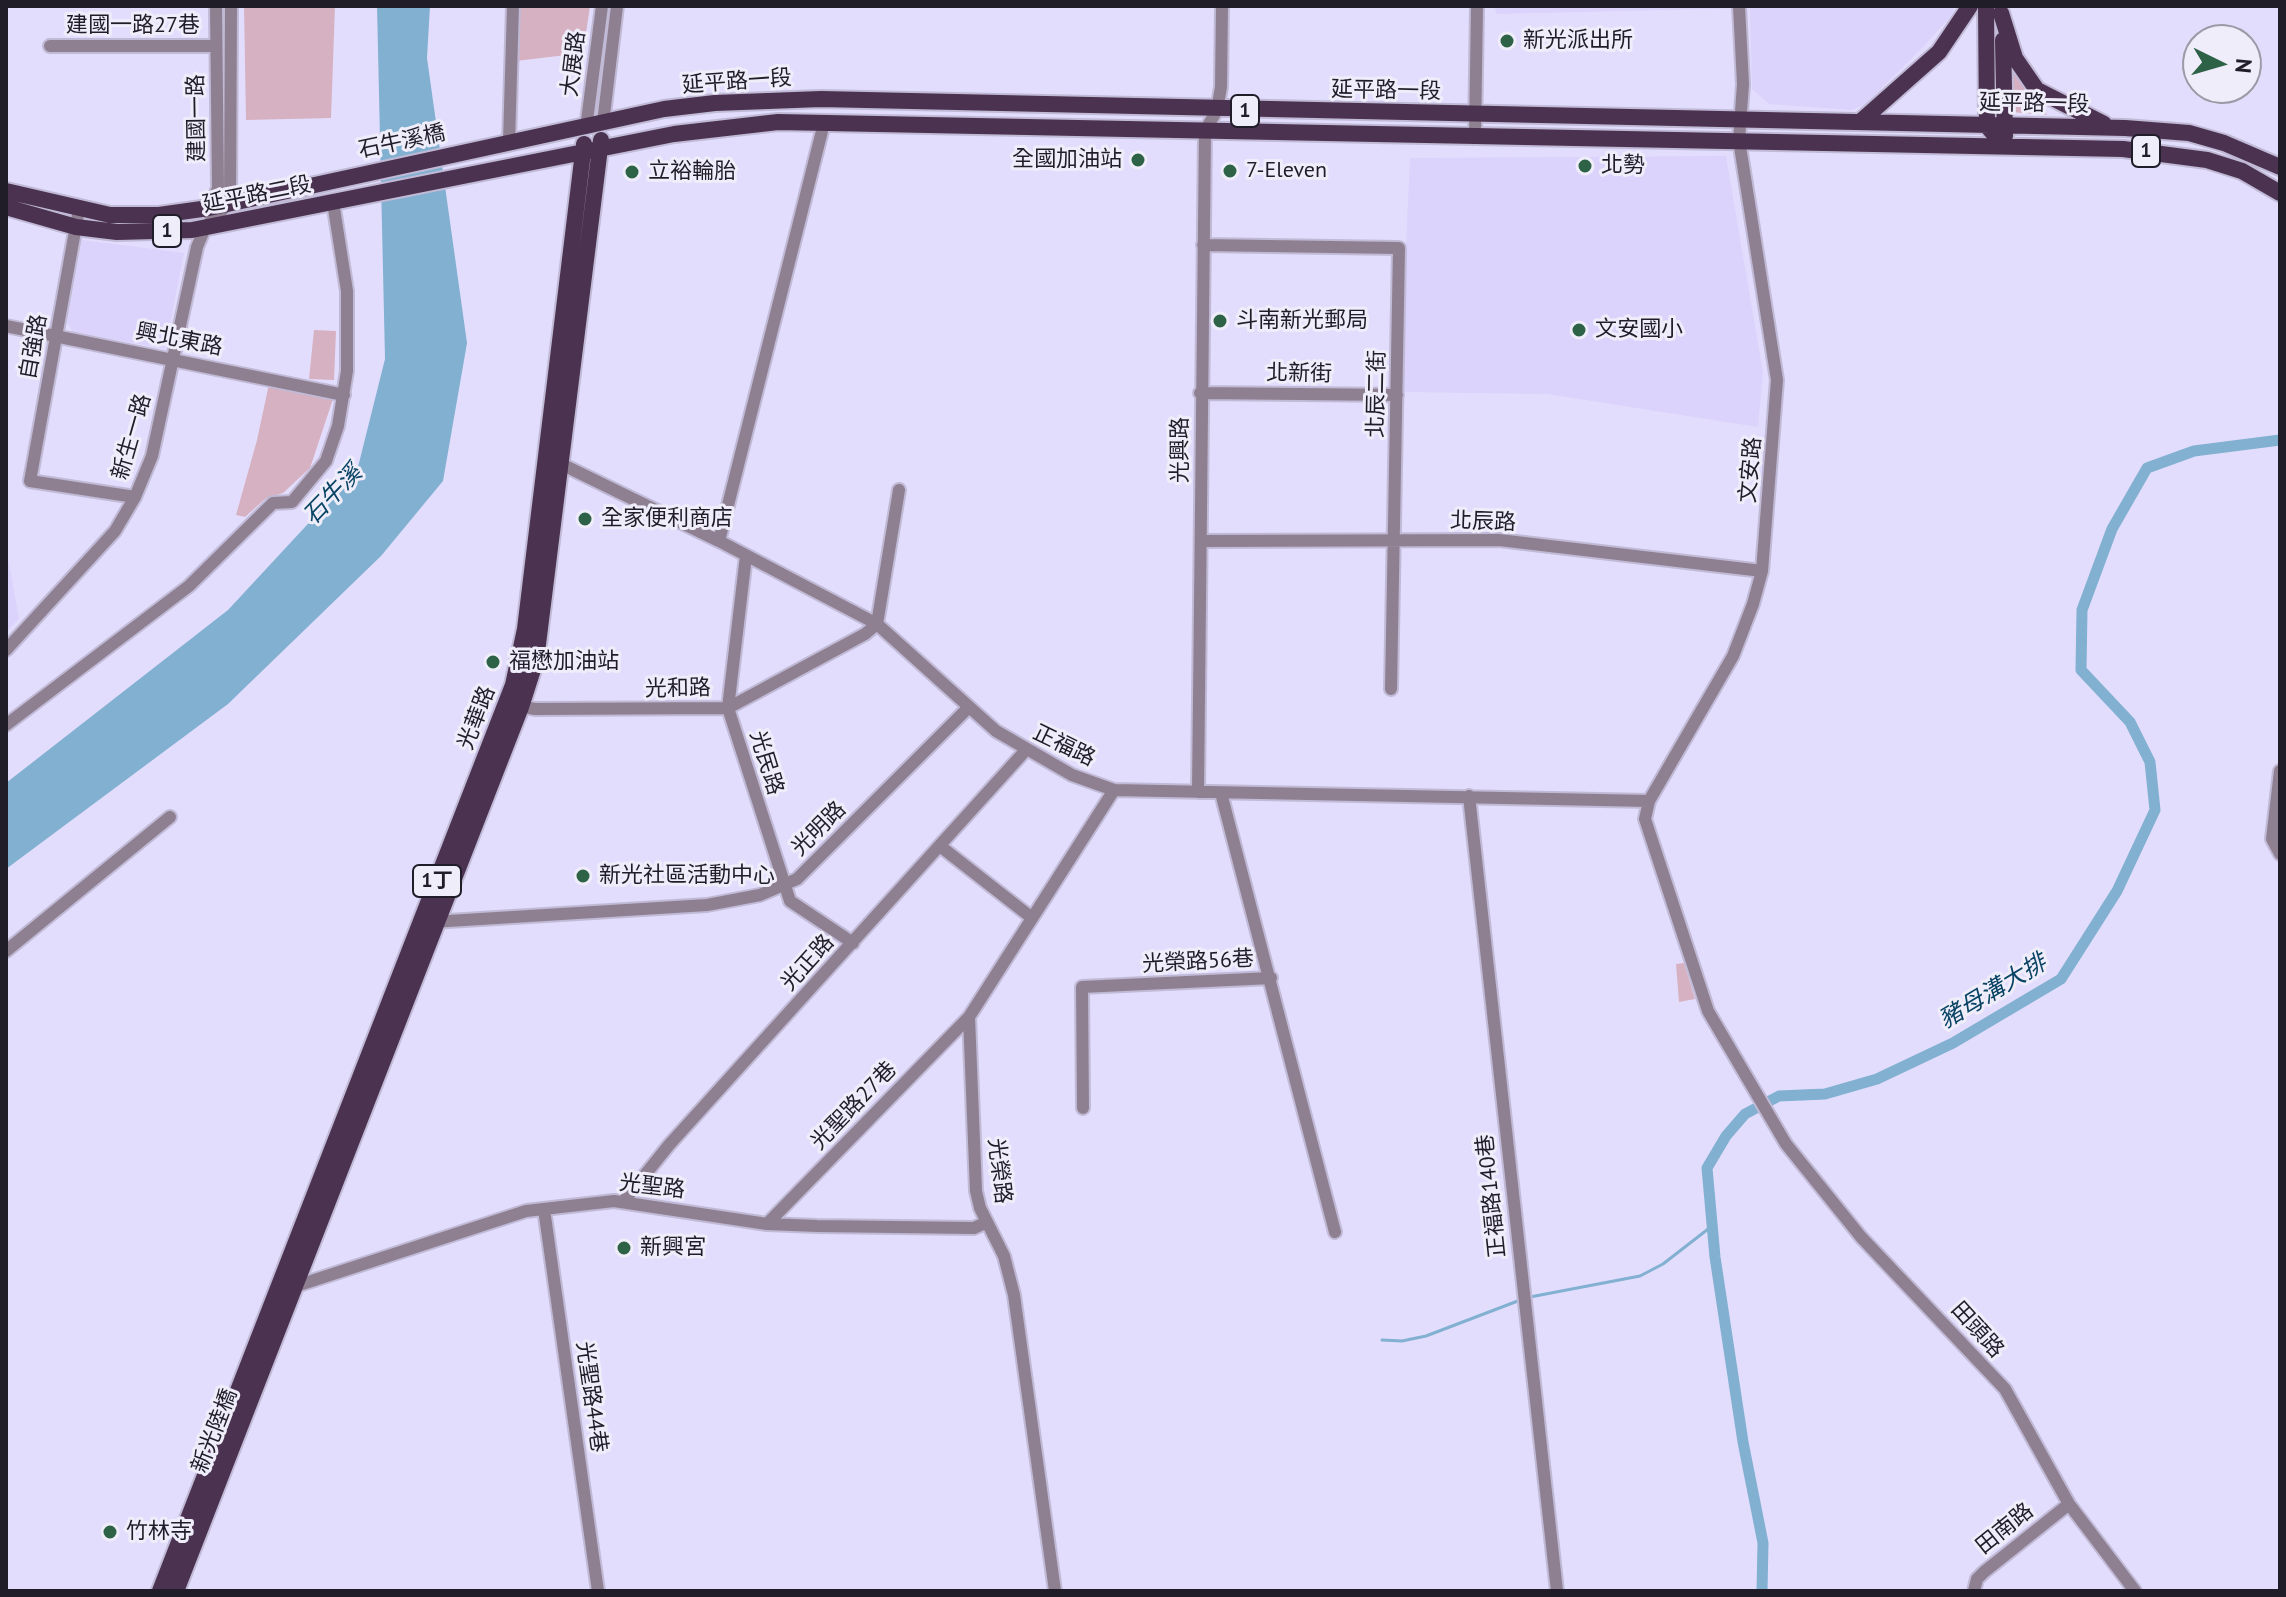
<!DOCTYPE html>
<html>
<head>
<meta charset="utf-8">
<style>
  body { margin:0 }
  #map { position:relative; width:2286px; height:1597px; overflow:hidden; background:#e3ddfd; font-family:"PT Sans",sans-serif }
  canvas { display:block }
  .frame { position:absolute; inset:0; border:8px solid #201d29; pointer-events:none }
  .north { position:absolute; left:2182px; top:24px; width:80px; height:80px; box-sizing:border-box; background:#efedfa; border:2px solid #9c9aa6; border-radius:50%; rotate:95deg; font-size:22px; font-weight:700; line-height:32px; text-align:center; color:#201d29 }
  .north::after { content:''; display:block; margin:auto; width:28px; height:36px; background:#2e6247; clip-path:polygon(50% 0,100% 100%,50% 72%,0 100%) }
</style>
</head>
<body>
<div id="map">
<canvas width="2286" height="1597"></canvas>
<div class="frame"></div>
<div class="north">N</div>
</div>
<script>
const context = document.querySelector('canvas').getContext('2d');
context.lineJoin = 'round';
function fill(path, color) {
  context.fillStyle = color;
  context.fill(path, 'evenodd');
}
function poly(rows) {
  const path = new Path2D();
  for (const r of rows) {
    path.moveTo(r[0], r[1]);
    for (let i = 2; i < r.length; i += 2) path.lineTo(r[i], r[i + 1]);
  }
  return path;
}
function strokePath(path, color, width, dash) {
  context.strokeStyle = color;
  context.lineWidth = width;
  context.lineCap = dash ? 'butt' : 'round';
  context.setLineDash(dash || []);
  context.stroke(path);
}
function drawText(font, color, halo, rows, align = 'center') {
  context.font = font + ' "PT Sans","Noto Sans TC",sans-serif';
  context.lineWidth = 6;
  context.setLineDash([]);
  context.textBaseline = 'middle';
  context.strokeStyle = halo;
  context.fillStyle = color;
  for (const [text, x, y, turn = 0] of rows) {
    context.save();
    context.translate(x, y);
    context.rotate((+turn || 0) * Math.PI / 180);
    context.textAlign = isNaN(turn) ? turn : align;
    if (halo) context.strokeText(text, 0, 0);
    context.fillText(text, 0, 0);
    context.restore();
  }
}
const built = poly([
  [1495,6,1955,6,1952,15,1923,47,1865,105,1851,110,1769,104,1752,89,1750,8,1496,14],
  [1726,156,1763,373,1758,427,1547,394,1399,392,1410,158],
  [82,240,184,253,165,349,73,332,67,322],
  [6,547,19,619,6,632]
]);
const green = poly([
  [244,6,335,6,331,118,246,120],
  [518,6,590,6,583,53,516,61],
  [2011,65,2047,115,2011,112],
  [314,330,336,331,334,380,309,379],
  [269,384,333,399,310,468,283,493,265,499,245,517,236,515,257,440],
  [1684,963,1695,999,1679,1002,1676,964]
]);
const water = poly([
  [377,6,430,6,427,58,467,343,443,481,381,556,228,704,6,869,6,783,228,610,357,471,385,359]
]);
const stream = poly([
  [1530,1297,1640,1276,1663,1264,1712,1226],
  [1382,1340,1402,1341,1426,1336,1523,1299]
]);
const canal = poly([
  [1762,1591,1763,1543,1743,1442,1715,1257,1707,1168,1726,1136,1745,1114,1779,1096,1825,1094,1877,1079,1953,1043,2061,979,2117,891,2155,810,2150,762,2130,722,2081,670,2082,610,2112,529,2147,468,2194,451,2280,440]
]);
const minor = poly([
  [1739,6,1743,84,1739,140,1777,380,1762,571,1753,604,1733,656,1649,801,1645,819,1708,1011,1786,1144,1861,1237,2005,1389,2069,1504,2135,1591],
  [50,46,216,46],
  [603,123,617,6],
  [586,128,602,6],
  [1475,136,1477,6],
  [509,142,513,6],
  [79,209,30,481,135,497],
  [208,213,218,188,216,6],
  [1203,245,1399,248,1391,689],
  [6,326,344,395],
  [1200,393,1397,395],
  [555,461,719,541,877,624,996,731,1072,775,1114,790,1649,801],
  [719,541,824,123],
  [1201,541,1499,540,1762,571],
  [746,556,728,708,790,901,853,943],
  [6,650,115,531,135,497,152,456,197,247,205,228,230,202,231,6],
  [513,705,535,709,728,708,865,634,877,624,899,490],
  [6,725,189,586,273,503,292,502,326,461,338,426,347,371,347,291,333,202],
  [2280,771,2272,839,2280,854],
  [1198,792,1205,131,1217,110,1221,87,1222,6],
  [1221,793,1335,1232],
  [1469,796,1557,1591],
  [940,846,1032,918],
  [432,922,707,905,760,895,797,879,968,708],
  [6,951,170,817],
  [1083,1108,1082,987,1271,978],
  [623,1202,669,1145,1025,751],
  [544,1209,598,1591],
  [767,1224,969,1017],
  [290,1288,526,1211,614,1201,767,1224,817,1226,974,1228,987,1222],
  [1055,1591,1014,1295,1004,1256,980,1208,976,1191,969,1017,1114,790],
  [1974,1591,1977,1579,1984,1572,2069,1504]
]);
const major = poly([
  [1986,6,1987,126,1993,133],
  [2001,13,2015,58,2037,90,2104,124],
  [2003,40,2005,136],
  [1860,122,1939,52,1970,6],
  [6,191,110,215,159,215,209,208,664,109,715,103,821,99,2125,128,2189,133,2224,143,2280,167],
  [6,207,76,227,117,232,192,230,674,134,778,122,2123,149,2207,160,2242,171,2280,193],
  [160,1591,513,685,525,629,584,144],
  [176,1591,521,707,536,660,601,140]
]);
const markers = [
  [1507,41,8,"#2e6247"],
  [1138,160,8,"#2e6247"],
  [1585,166,8,"#2e6247"],
  [1230,171,8,"#2e6247"],
  [632,172,8,"#2e6247"],
  [1220,321,8,"#2e6247"],
  [1579,330,8,"#2e6247"],
  [585,519,8,"#2e6247"],
  [493,662,8,"#2e6247"],
  [583,876,8,"#2e6247"],
  [624,1248,8,"#2e6247"],
  [110,1532,8,"#2e6247"]
];
const shields = [
  [1245,111,28],
  [2146,151,28],
  [167,231,28],
  [437,881,48]
];
const shieldNames = [
  ["1",1245,111],
  ["1",2146,151],
  ["1",167,231],
  ["1丁",437,881]
];
const streetNames = [
  ["建國一路27巷",133,26],
  ["大展路",574,64,-83],
  ["延平路一段",737,82,-4],
  ["延平路一段",1386,91,1],
  ["延平路一段",2034,104,1],
  ["建國一路",197,118,-91],
  ["石牛溪橋",402,142,-12],
  ["延平路二段",257,195,-11],
  ["興北東路",179,340,11],
  ["自強路",34,347,-80],
  ["北新街",1299,374,1],
  ["北辰二街",1377,394,-89],
  ["新生一路",132,437,-74],
  ["光興路",1181,450,-90],
  ["文安路",1751,470,-85],
  ["北辰路",1483,522,2],
  ["光和路",678,689,-1],
  ["光華路",477,718,-69],
  ["正福路",1064,746,26],
  ["光民路",766,763,73],
  ["光明路",819,829,-45],
  ["光榮路56巷",1198,962,-3],
  ["光正路",808,963,-48],
  ["光聖路27巷",854,1106,-46],
  ["光榮路",999,1171,83],
  ["光聖路",652,1187,7],
  ["正福路140巷",1492,1196,-96],
  ["田頭路",1977,1330,48],
  ["光聖路44巷",591,1397,82],
  ["新光陸橋",215,1431,-69],
  ["田南路",2005,1529,-39]
];
const poiNames = [
  ["新光派出所",1523,41],
  ["全國加油站",1122,160,"right"],
  ["北勢",1601,166],
  ["7-Eleven",1246,171],
  ["立裕輪胎",648,172],
  ["斗南新光郵局",1236,321],
  ["文安國小",1595,330],
  ["全家便利商店",601,519],
  ["福懋加油站",509,662],
  ["新光社區活動中心",599,876],
  ["新興宮",640,1248],
  ["竹林寺",126,1532]
];
const waterNames = [
  ["石牛溪",333,495,-46],
  ["豬母溝大排",1993,992,-31]
];
fill(built, '#dbd3fb');
fill(green, '#d6b1c2');
fill(water, '#82b0d1');
strokePath(stream, '#82b0d1', 3);
strokePath(canal, '#82b0d1', 11);
strokePath(minor, '#c0bad7', 16);
strokePath(major, '#c0bad7', 20);
strokePath(minor, '#8f8091', 12);
strokePath(major, '#4b3250', 16);
for (const [x, y, r, color] of markers) {
  const dot = new Path2D();
  dot.arc(x, y, r, 0, 2 * Math.PI);
  context.fillStyle = color;
  context.fill(dot);
  strokePath(dot, '#efedfa', 3);
}
for (const [x, y, w] of shields) {
  const box = new Path2D();
  box.roundRect(x - w / 2, y - 16, w, 32, 6);
  context.fillStyle = '#efedfa';
  context.fill(box);
  strokePath(box, '#201d29', 2);
}
drawText('bold 20px', '#201d29', null, shieldNames);
drawText('22px', '#201d29', '#efedfa', streetNames);
drawText('22px', '#201d29', '#efedfa', poiNames, 'left');
drawText('italic 24px', '#0a4465', '#efedfa', waterNames);
</script>
</body>
</html>
